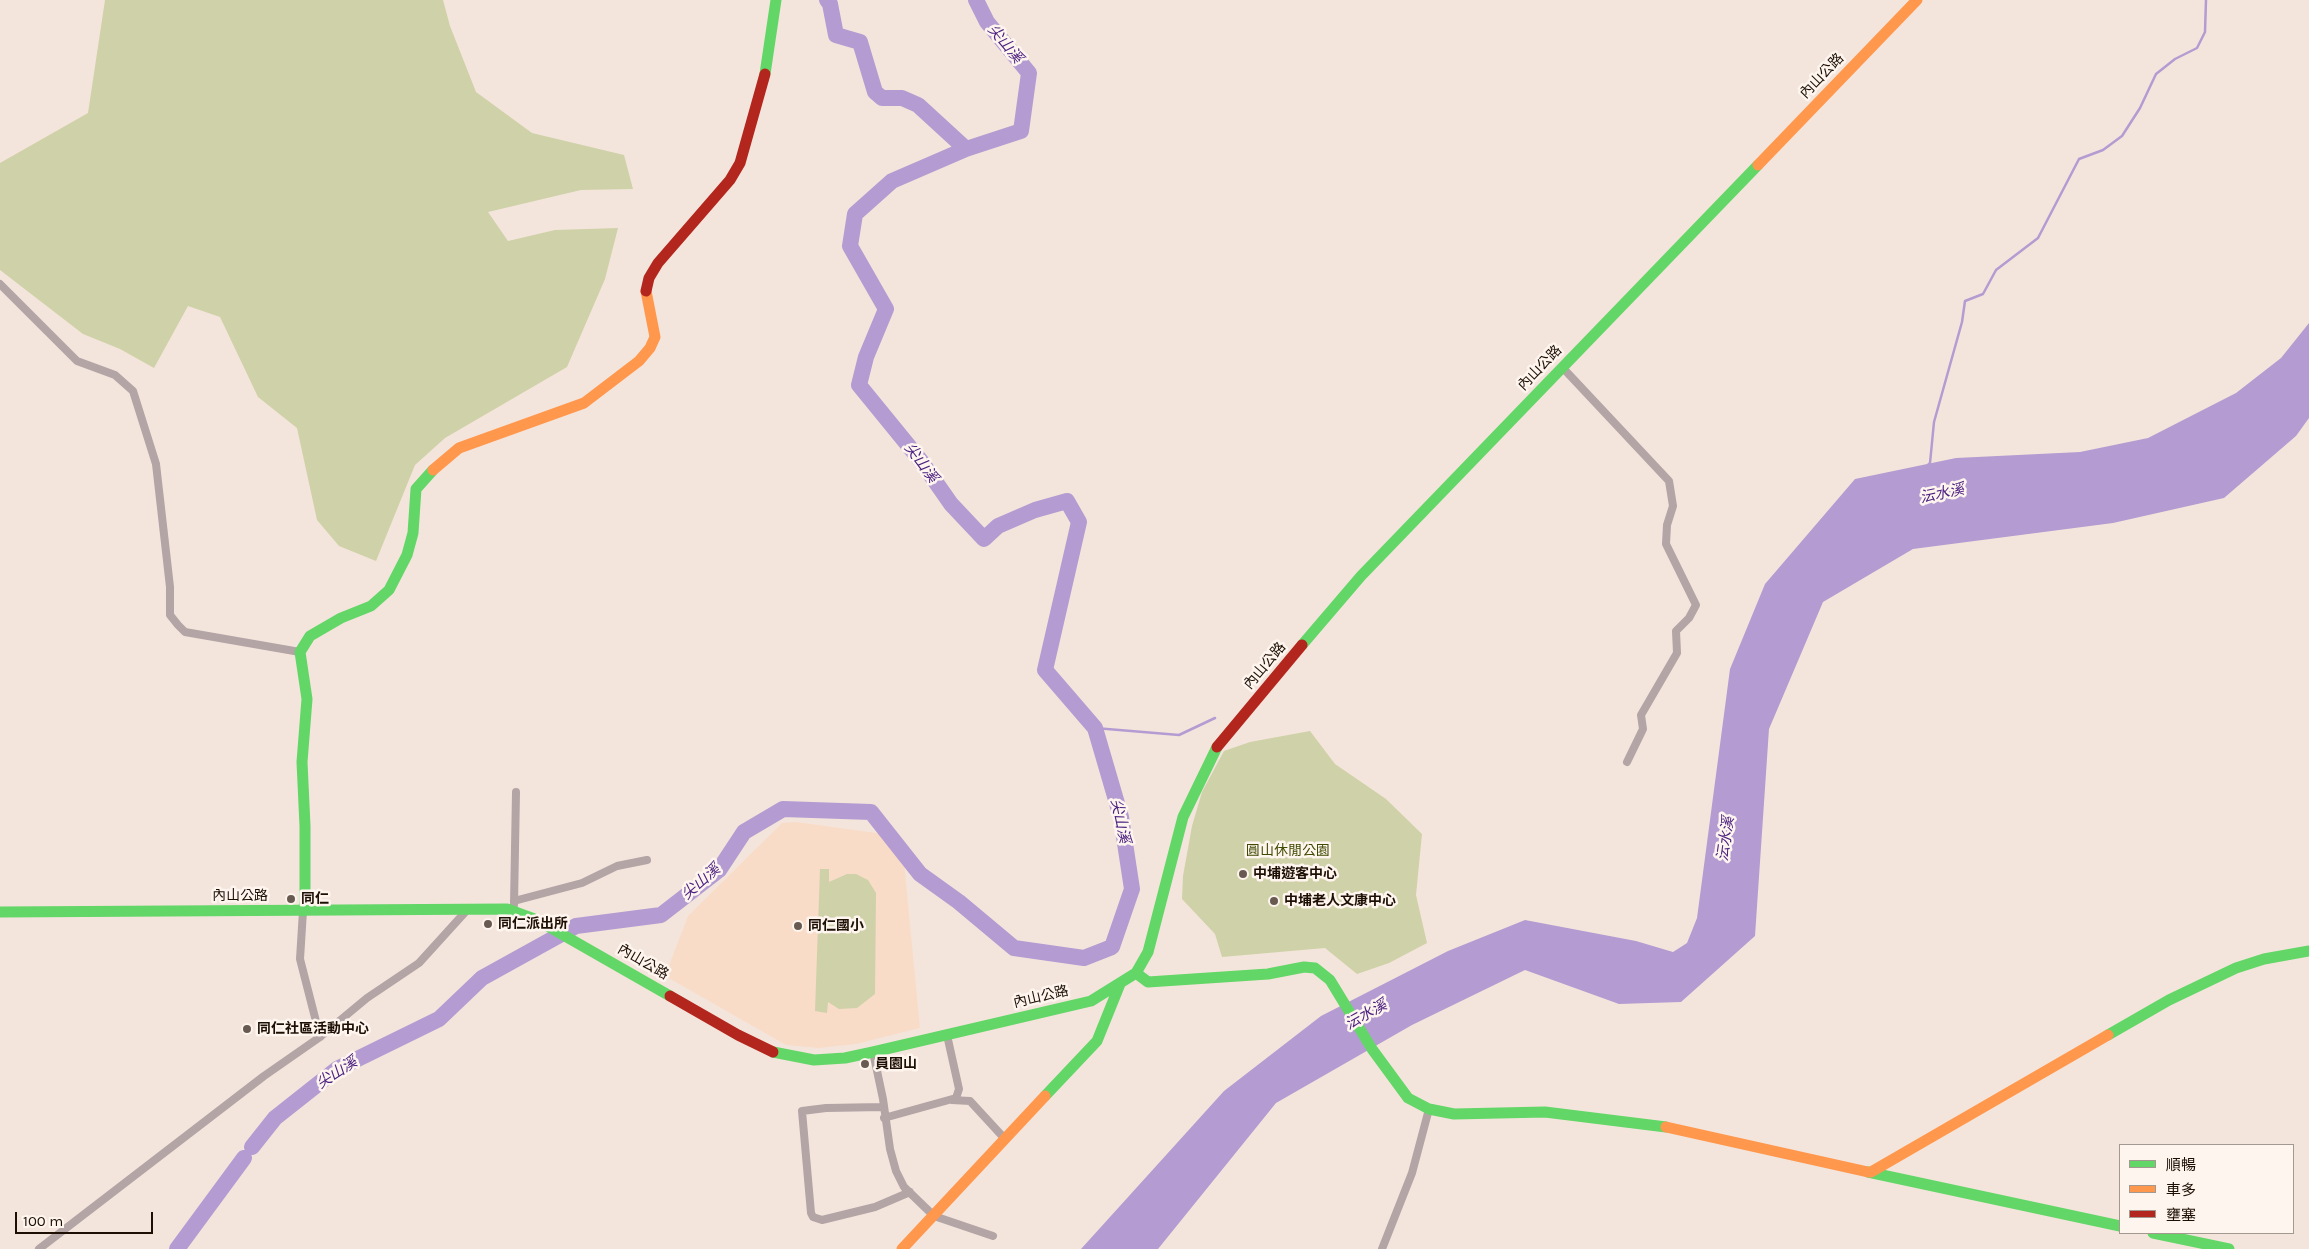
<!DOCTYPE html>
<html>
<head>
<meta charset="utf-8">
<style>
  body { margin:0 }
  #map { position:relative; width:2309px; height:1249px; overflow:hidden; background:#f4e5dc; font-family:Karla,"Noto Sans TC",sans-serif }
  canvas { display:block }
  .legend { position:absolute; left:2119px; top:1144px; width:175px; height:90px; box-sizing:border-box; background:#fef5ef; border:1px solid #a49991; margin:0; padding:6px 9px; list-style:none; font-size:15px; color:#1d0f04 }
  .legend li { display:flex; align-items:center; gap:10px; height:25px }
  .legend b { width:25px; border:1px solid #a49991 }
  .scale { position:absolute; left:15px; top:1212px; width:138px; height:22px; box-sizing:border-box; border:2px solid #1d0f04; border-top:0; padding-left:6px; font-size:15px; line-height:18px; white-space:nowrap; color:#1d0f04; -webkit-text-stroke:4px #fef5ef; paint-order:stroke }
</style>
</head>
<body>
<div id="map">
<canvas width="2309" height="1249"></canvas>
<ul class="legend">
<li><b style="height:6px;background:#63d668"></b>順暢</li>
<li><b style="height:6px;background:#ff974d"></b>車多</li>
<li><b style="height:6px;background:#b3261e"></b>壅塞</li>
</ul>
<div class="scale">100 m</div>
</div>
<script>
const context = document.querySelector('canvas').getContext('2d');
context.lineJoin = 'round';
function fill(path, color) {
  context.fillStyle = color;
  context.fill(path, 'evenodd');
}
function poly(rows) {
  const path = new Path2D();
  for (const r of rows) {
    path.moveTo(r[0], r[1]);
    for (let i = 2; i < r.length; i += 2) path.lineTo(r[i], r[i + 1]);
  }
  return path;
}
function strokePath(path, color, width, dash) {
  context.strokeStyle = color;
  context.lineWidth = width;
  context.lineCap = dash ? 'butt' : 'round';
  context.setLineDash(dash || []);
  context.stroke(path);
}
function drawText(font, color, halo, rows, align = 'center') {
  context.font = font + ' Karla,"Noto Sans TC",sans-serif';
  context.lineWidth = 5;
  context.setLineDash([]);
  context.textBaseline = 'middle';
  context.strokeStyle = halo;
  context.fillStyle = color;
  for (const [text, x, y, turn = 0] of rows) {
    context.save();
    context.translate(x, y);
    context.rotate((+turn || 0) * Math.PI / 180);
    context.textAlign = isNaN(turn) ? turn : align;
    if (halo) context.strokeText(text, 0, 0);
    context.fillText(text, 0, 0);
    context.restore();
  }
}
const built = poly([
  [796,822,891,835,904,862,920,1028,856,1044,819,1048,786,1045,665,976,688,916,782,823]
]);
const green = poly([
  [105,0,443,0,450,26,476,92,532,133,624,155,633,189,581,190,488,212,508,241,555,230,618,228,605,279,567,367,445,438,415,465,376,561,339,546,317,520,297,428,258,397,220,317,188,306,154,368,120,349,83,334,0,270,0,163,88,113],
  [1310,731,1335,764,1386,799,1422,834,1416,895,1427,943,1389,963,1357,974,1325,948,1222,957,1215,934,1182,899,1183,876,1192,826,1202,792,1224,751,1250,742],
  [820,869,829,869,829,882,847,874,856,874,868,880,876,893,875,994,857,1008,839,1009,828,1002,827,1013,815,1011]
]);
const water = poly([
  [2309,323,2309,418,2296,436,2224,498,2113,523,1913,549,1823,602,1769,729,1755,936,1681,1002,1619,1004,1525,970,1412,1025,1276,1103,1158,1249,1081,1249,1224,1091,1321,1016,1448,951,1525,920,1636,941,1673,952,1687,943,1697,918,1730,669,1765,584,1855,479,1956,458,2080,452,2148,438,2236,393,2281,358]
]);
const stream = poly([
  [1928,465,1930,463,1934,422,1962,322,1965,301,1983,294,1996,270,2038,238,2079,159,2103,150,2122,136,2140,108,2156,74,2175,59,2197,48,2205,32,2206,0],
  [1095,728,1179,735,1215,718]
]);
const river = poly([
  [827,0,830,4,836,35,860,42,875,92,882,98,902,98,918,105,966,149],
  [252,1147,275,1118,337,1069,439,1019,482,978,576,926,661,915,719,870,744,832,783,809,871,812,920,874,959,902,1014,948,1084,958,1112,947,1132,889,1121,817,1095,728,1045,670,1079,522,1067,501,1035,510,998,526,984,539,951,504,921,461,859,385,866,357,886,309,850,246,855,214,892,181,966,149,1021,131,1029,73,987,22,976,0],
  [177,1249,244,1158]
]);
const street = poly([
  [0,284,77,361,115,375,133,391,156,464,170,587,170,615,178,625,185,632,300,652],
  [1562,367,1669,481,1673,506,1667,525,1666,544,1696,605,1689,618,1676,631,1677,653,1641,715,1643,729,1627,762],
  [514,901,582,883,617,866,647,860],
  [514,905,516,792],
  [303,911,300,959,320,1037],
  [873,1052,883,1099,890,1149,896,1171,904,1187,934,1216,993,1236],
  [952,1100,970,1101,1005,1139],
  [883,1107,826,1108,802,1111,811,1213,813,1217,822,1220,875,1207,910,1192],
  [884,1118,956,1098,959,1089,947,1035],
  [39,1249,264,1076,320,1037,367,998,419,963,468,909],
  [1382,1249,1412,1173,1429,1109]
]);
const fast = poly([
  [765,74,776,0],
  [1302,645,1361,576,1758,165],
  [303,911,305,902,305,826,302,762,307,699,300,652,310,636,341,618,371,606,389,590,407,555,413,533,416,489,433,470],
  [0,912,507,909,537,920,670,996],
  [1136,973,1148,982,1268,974,1304,967,1315,968,1330,980,1372,1049,1408,1098,1429,1109,1454,1114,1545,1112,1666,1127],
  [2108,1035,2169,1000,2236,968,2264,959,2309,951],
  [773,1052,814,1060,845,1058,873,1052,1091,1001,1136,973,1148,952,1183,817,1217,747],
  [1045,1096,1097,1041,1120,984],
  [1868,1172,2120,1226],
  [2153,1233,2229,1249]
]);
const slow = poly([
  [1758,165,1917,0],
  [433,470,459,448,584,403,639,361,650,348,655,337,646,291],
  [1666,1127,1868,1172],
  [1871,1172,2108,1035],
  [902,1249,1045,1096]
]);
const jam = poly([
  [646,291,649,278,658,263,730,180,740,163,765,74],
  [1217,747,1302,645],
  [670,996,738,1035,773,1052]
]);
const markers = [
  [1243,874,5,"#685a50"],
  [291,899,5,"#685a50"],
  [1274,901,5,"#685a50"],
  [488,924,5,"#685a50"],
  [798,926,5,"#685a50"],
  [247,1029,5,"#685a50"],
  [865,1064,5,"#685a50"]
];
const streetNames = [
  ["內山公路",1822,76,-46],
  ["內山公路",1540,368,-46],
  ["內山公路",1265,666,-50],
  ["內山公路",240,896],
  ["內山公路",643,962,30],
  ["內山公路",1041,997,-13]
];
const parkNames = [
  ["圓山休閒公園",1288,851]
];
const poiNames = [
  ["中埔遊客中心",1253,874],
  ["同仁",301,899],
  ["中埔老人文康中心",1284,901],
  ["同仁派出所",498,924],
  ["同仁國小",808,926],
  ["同仁社區活動中心",257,1029],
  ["員園山",875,1064]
];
const waterNames = [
  ["尖山溪",1005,44,50],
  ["尖山溪",921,463,53],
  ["沄水溪",1942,494,-12],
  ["尖山溪",1120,821,78],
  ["沄水溪",1726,839,-82],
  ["尖山溪",701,882,-41],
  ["沄水溪",1366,1015,-29],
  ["尖山溪",337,1073,-33]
];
fill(built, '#f8dcc8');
fill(green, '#cfd1a8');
fill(water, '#b49cd2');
strokePath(stream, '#b49cd2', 2.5);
strokePath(river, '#b49cd2', 16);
strokePath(street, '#b3a4a6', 8);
strokePath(fast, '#63d668', 11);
strokePath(slow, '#ff974d', 11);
strokePath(jam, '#b3261e', 11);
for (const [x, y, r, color] of markers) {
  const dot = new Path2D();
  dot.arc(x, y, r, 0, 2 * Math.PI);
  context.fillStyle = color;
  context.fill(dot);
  strokePath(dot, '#fef5ef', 2);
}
drawText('14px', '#1d0f04', '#fef5ef', streetNames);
drawText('14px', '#404b02', '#fef5ef', parkNames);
drawText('bold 14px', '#1d0f04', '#fef5ef', poiNames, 'left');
drawText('italic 15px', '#4b2080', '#fef5ef', waterNames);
</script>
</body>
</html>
